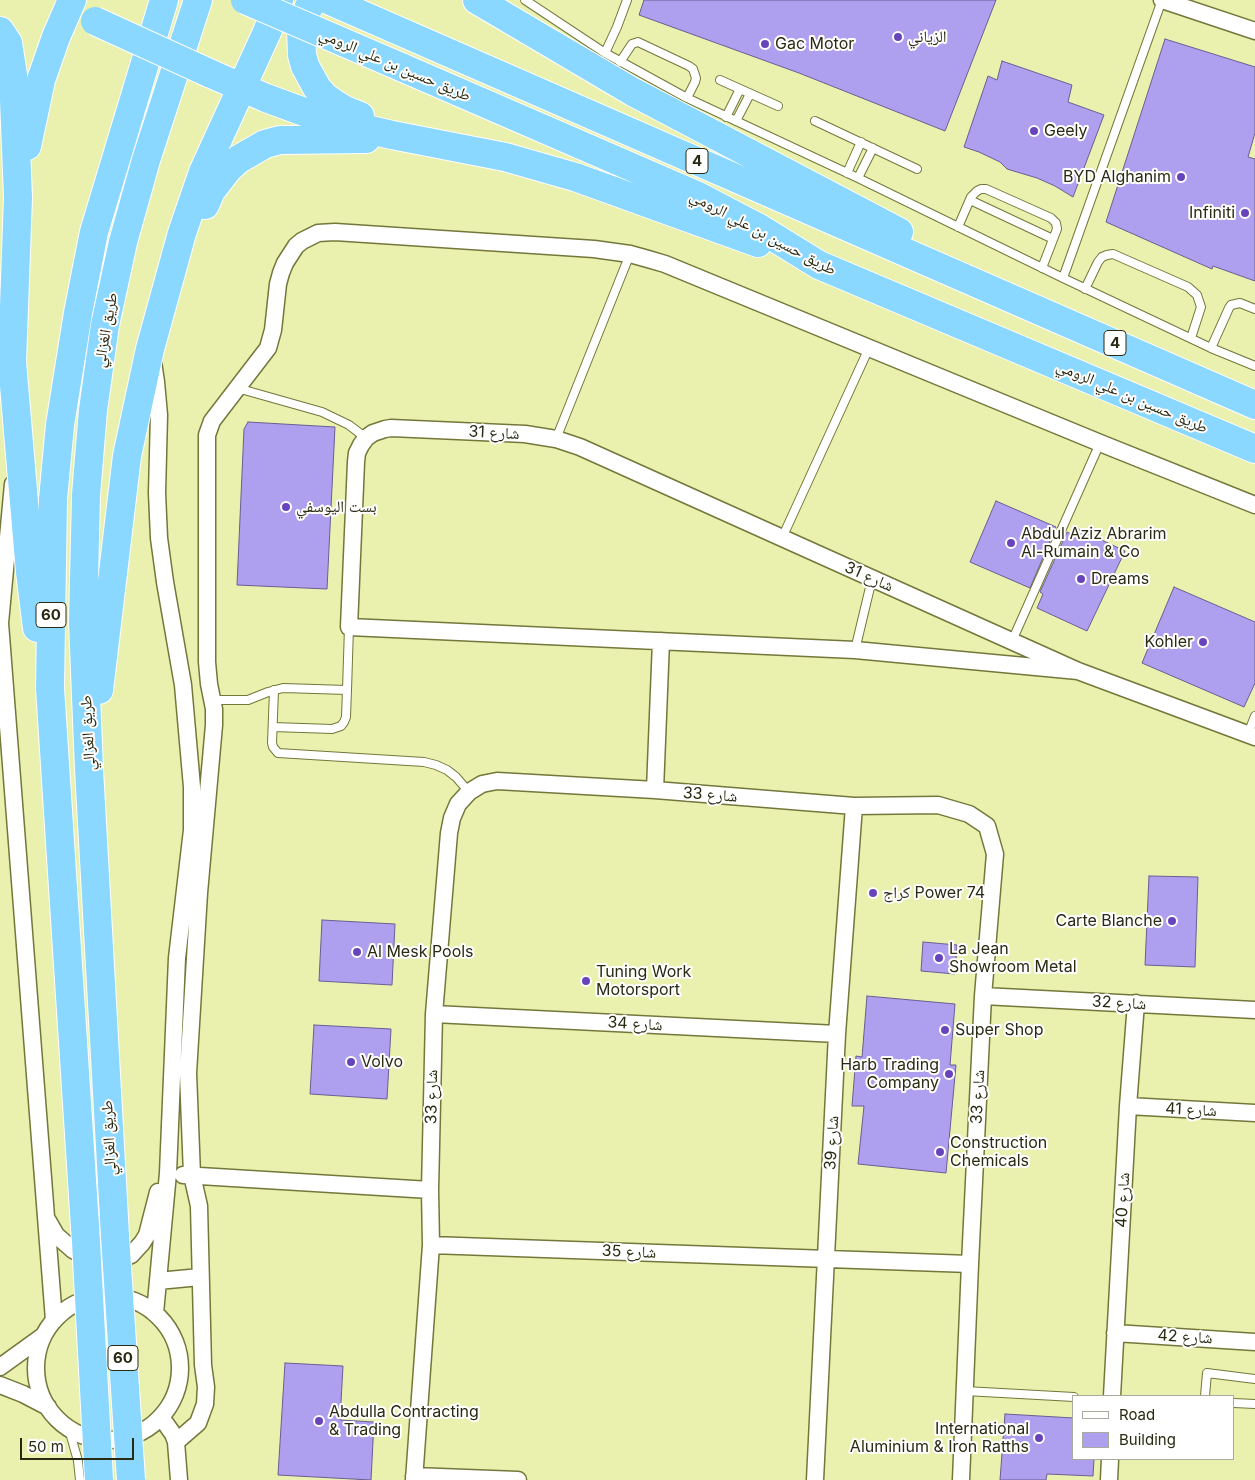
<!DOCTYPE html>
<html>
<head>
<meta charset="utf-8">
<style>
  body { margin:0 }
  #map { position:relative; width:1255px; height:1480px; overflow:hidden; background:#eaf0ae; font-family:Inter,sans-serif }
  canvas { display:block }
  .legend { position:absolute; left:1072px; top:1395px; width:162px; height:65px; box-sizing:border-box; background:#fff; border:1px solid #a9aaa0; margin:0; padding:6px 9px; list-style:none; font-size:15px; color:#292a11 }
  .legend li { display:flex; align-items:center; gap:10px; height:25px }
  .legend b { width:25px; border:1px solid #a9aaa0 }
  .scale { position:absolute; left:20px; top:1438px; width:114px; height:22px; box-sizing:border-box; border:2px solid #292a11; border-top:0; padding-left:6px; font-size:15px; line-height:18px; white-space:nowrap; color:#292a11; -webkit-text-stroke:4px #fff; paint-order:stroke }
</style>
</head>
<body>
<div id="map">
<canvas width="1255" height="1480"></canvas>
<ul class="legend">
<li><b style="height:6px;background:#fff"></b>Road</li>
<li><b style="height:14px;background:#ae9fef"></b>Building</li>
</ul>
<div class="scale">50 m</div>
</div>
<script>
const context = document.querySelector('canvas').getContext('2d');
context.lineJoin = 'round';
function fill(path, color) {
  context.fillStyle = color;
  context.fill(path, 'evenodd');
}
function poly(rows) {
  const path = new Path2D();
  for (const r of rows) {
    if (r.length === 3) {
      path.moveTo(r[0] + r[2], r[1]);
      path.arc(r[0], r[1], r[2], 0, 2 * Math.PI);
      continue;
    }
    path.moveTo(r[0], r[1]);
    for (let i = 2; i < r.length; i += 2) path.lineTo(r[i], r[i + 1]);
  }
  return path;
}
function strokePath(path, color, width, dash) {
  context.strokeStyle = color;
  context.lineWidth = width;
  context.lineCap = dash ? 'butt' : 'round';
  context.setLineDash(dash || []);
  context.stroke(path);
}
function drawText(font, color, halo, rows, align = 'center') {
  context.font = font + ' Inter,"Noto Naskh Arabic",sans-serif';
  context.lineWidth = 4;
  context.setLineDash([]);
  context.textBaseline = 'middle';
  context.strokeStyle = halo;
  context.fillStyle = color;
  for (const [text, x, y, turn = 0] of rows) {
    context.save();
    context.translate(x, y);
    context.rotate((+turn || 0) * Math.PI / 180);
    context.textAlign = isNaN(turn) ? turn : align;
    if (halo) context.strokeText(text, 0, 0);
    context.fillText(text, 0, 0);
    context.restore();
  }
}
const building = poly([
  [644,0,996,0,945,131,799,73,639,15,644,0],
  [1165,39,1255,67,1255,133,1248,157,1255,159,1255,281,1213,266,1212,269,1106,222,1165,39],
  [1002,61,1072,85,1068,102,1104,115,1073,197,1055,186,1037,178,1007,169,1000,162,979,152,964,147,988,76,997,80,1002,61],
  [248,422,335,427,327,589,237,585,244,429,248,422],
  [996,501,1056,527,1030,588,970,562,996,501],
  [1074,527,1125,551,1087,631,1037,608,1043,594,1040,592,1067,532,1071,534,1074,527],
  [1174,587,1255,622,1255,683,1244,707,1142,663,1174,587],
  [1149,876,1198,877,1195,967,1145,965,1149,876],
  [322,920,395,924,392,985,319,981,322,920],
  [923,942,957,945,955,974,921,971,923,942],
  [867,996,955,1004,950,1065,956,1065,946,1173,858,1164,864,1106,852,1106,856,1056,862,1057,867,996],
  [314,1025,391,1029,387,1099,310,1094,314,1025],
  [285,1363,343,1366,340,1420,374,1422,371,1480,278,1475,285,1363],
  [1005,1414,1074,1418,1074,1459,1094,1459,1093,1476,1047,1474,1046,1480,1000,1480,1005,1414]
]);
const lane = poly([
  [525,0,605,53,687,98,858,178,1063,278,1211,348,1255,366],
  [605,53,617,27,627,0],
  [620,62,632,44,638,42,689,66,693,69,696,78,695,82,687,98],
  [720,80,778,106],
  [726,117,740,89],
  [736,121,750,94],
  [815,121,917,169],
  [847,173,861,142],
  [858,178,873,148],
  [970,200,1053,239],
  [958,227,971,197,977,191,981,189,986,189,1051,218,1056,223,1057,229,1042,268],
  [1063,278,1162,0],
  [1085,289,1098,262,1102,257,1107,255,1113,254,1188,287,1197,295,1201,307,1191,338],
  [1211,348,1229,308,1231,305,1240,303,1255,309],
  [237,388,322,412,349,425,366,438],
  [556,439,630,254],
  [782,538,869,348],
  [1012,641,1100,443],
  [855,650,872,579],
  [274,690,272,743,273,747,278,753,424,762,436,765,447,770,456,777,469,792],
  [213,700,248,700,268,692,283,688,347,690],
  [273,727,332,729,341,726,344,722,346,717,347,690,349,627],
  [1248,734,1255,716],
  [965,1391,1074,1397],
  [1205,1396,1207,1373,1255,1379],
  [1234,1403,1255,1404],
  [69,1429,78,1461,80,1480]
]);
const street = poly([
  [1162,0,1255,31],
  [153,362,156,382,159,415,157,493,159,538,165,582,183,685,192,787,192,830,177,958,168,1173,155,1313],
  [13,484,0,623,54,1320],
  [1078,671,855,650,349,627,356,462,357,453,361,445,366,438,373,433,385,429,391,428,525,434,556,439,580,447,1078,671,1255,737],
  [655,790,661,641],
  [983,996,1255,1010],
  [434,1014,837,1034],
  [1128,1106,1255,1113],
  [183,1175,430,1190],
  [48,1221,56,1235,73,1250,84,1256,102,1261,117,1261,131,1255,142,1243,147,1235,158,1192],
  [431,1245,970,1264],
  [158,1281,200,1277],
  [108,1368,72],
  [1115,1333,1255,1342],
  [0,1367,43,1336],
  [0,1385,23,1394,48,1407],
  [1112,1396,1128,1106,1136,1003],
  [161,1417,173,1434,176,1442,179,1480],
  [176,1442,198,1423,205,1404,206,1387,203,1365,199,1206,192,1175,188,1073,199,893,214,725,214,709,209,684,207,662,207,435,212,421,268,348,273,330,278,284,281,273,285,263,296,246,302,241,318,233,335,232,594,249,630,254,648,259,665,264,1100,443,1255,505],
  [414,1476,518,1480],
  [414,1480,431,1245,430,1190,434,1014,449,833,452,818,458,804,469,792,482,784,497,781,655,790,854,806,938,805,969,814,987,826,995,854,983,996,970,1264,961,1480],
  [815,1480,837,1034,854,806],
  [1109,1480,1110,1459]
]);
const highway = poly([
  [312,0,304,18,301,30,302,55,305,66,317,88,325,97,335,104,345,110,360,116],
  [328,0,1255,405],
  [477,0,633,92,899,232],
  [0,31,8,43,13,75,18,197,12,362,30,572,37,628],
  [401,67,696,195,759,228,819,265,1255,449],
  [209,73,266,98,307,113,349,125,392,135,505,157,575,177,758,243],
  [27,146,41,80,56,37,72,0],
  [205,205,211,191,228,169,239,159,265,144,280,140,366,139],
  [99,690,127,456,150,349,182,233,203,172,267,32,279,0],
  [115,1236,89,769,83,622,86,495,93,410,105,325,123,242,146,160,198,0],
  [86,1242,50,688,53,499,60,425,78,313,94,232,164,0]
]);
const highwayBridge = poly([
  [245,0,401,67],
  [95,21,209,73],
  [115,1236,131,1480],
  [86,1242,99,1480]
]);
const markers = [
  [898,37,5,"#6744bc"],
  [765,44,5,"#6744bc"],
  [1034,131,5,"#6744bc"],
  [1181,177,5,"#6744bc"],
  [1245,213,5,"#6744bc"],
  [286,507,5,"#6744bc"],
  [1011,543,5,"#6744bc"],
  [1081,579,5,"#6744bc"],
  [1203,642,5,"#6744bc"],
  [873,893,5,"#6744bc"],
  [1172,921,5,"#6744bc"],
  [357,952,5,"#6744bc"],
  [939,958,5,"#6744bc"],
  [586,981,5,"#6744bc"],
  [945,1030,5,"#6744bc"],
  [351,1062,5,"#6744bc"],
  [949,1074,5,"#6744bc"],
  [940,1152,5,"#6744bc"],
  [319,1421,5,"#6744bc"],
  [1039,1438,5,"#6744bc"]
];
const shields = [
  [697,161,22],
  [1115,343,22],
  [51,615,30],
  [123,1358,30]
];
const shieldNames = [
  ["4",697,161],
  ["4",1115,343],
  ["60",51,615],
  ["60",123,1358]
];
const poiNames = [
  ["الزياني",908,37],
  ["Gac Motor",775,44],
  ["Geely",1044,131],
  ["BYD Alghanim",1171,177,"right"],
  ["Infiniti",1235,213,"right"],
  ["بست اليوسفي",296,507],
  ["Abdul Aziz Abrarim",1021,534],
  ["Al-Rumain & Co",1021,552],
  ["Dreams",1091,579],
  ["Kohler",1193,642,"right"],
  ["كراج Power 74",883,893],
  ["Carte Blanche",1162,921,"right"],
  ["La Jean",949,949],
  ["Showroom Metal",949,967],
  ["Al Mesk Pools",367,952],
  ["Tuning Work",596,972],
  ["Motorsport",596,990],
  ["Super Shop",955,1030],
  ["Volvo",361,1062],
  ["Harb Trading",939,1065,"right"],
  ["Company",939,1083,"right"],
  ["Construction",950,1143],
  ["Chemicals",950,1161],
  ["Abdulla Contracting",329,1412],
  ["& Trading",329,1430],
  ["International",1029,1429,"right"],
  ["Aluminium & Iron Ratths",1029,1447,"right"]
];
const streetNames = [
  ["طريق حسين بن علي الرومي",395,65,23],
  ["طريق حسين بن علي الرومي",763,233,28],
  ["طريق الغزالي",106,330,-80],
  ["طريق حسين بن علي الرومي",1132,397,23],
  ["شارع 31",494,433,3],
  ["شارع 31",869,577,24],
  ["طريق الغزالي",88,733,-93],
  ["شارع 33",710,795,4],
  ["32 شارع",1119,1003,3],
  ["شارع 34",635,1024,3],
  ["شارع 33",432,1097,-89],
  ["شارع 33",978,1097,-87],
  ["شارع 41",1191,1110,3],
  ["طريق الغزالي",109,1138,-93],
  ["شارع 39",832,1143,-87],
  ["شارع 40",1123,1200,-87],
  ["شارع 35",629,1252,2],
  ["شارع 42",1185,1337,3]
];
fill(building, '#ae9fef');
strokePath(building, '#685e94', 1);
strokePath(lane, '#74773a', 10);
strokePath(street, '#74773a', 19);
strokePath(highway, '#fff', 30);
strokePath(lane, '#fff', 8);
strokePath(street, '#fff', 16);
strokePath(highway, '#8ad7ff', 28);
strokePath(highwayBridge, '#fff', 30, []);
strokePath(highwayBridge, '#8ad7ff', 28);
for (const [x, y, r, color] of markers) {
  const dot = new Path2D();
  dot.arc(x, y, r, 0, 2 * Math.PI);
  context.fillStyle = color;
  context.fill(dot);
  strokePath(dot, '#fff', 2);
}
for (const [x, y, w] of shields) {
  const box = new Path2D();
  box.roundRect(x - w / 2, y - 12.5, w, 25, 4);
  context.fillStyle = '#fff';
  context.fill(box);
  strokePath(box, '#292a11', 1);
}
drawText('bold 15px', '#292a11', null, shieldNames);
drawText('16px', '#292a11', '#fff', poiNames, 'left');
drawText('16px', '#292a11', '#fff', streetNames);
</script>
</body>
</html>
